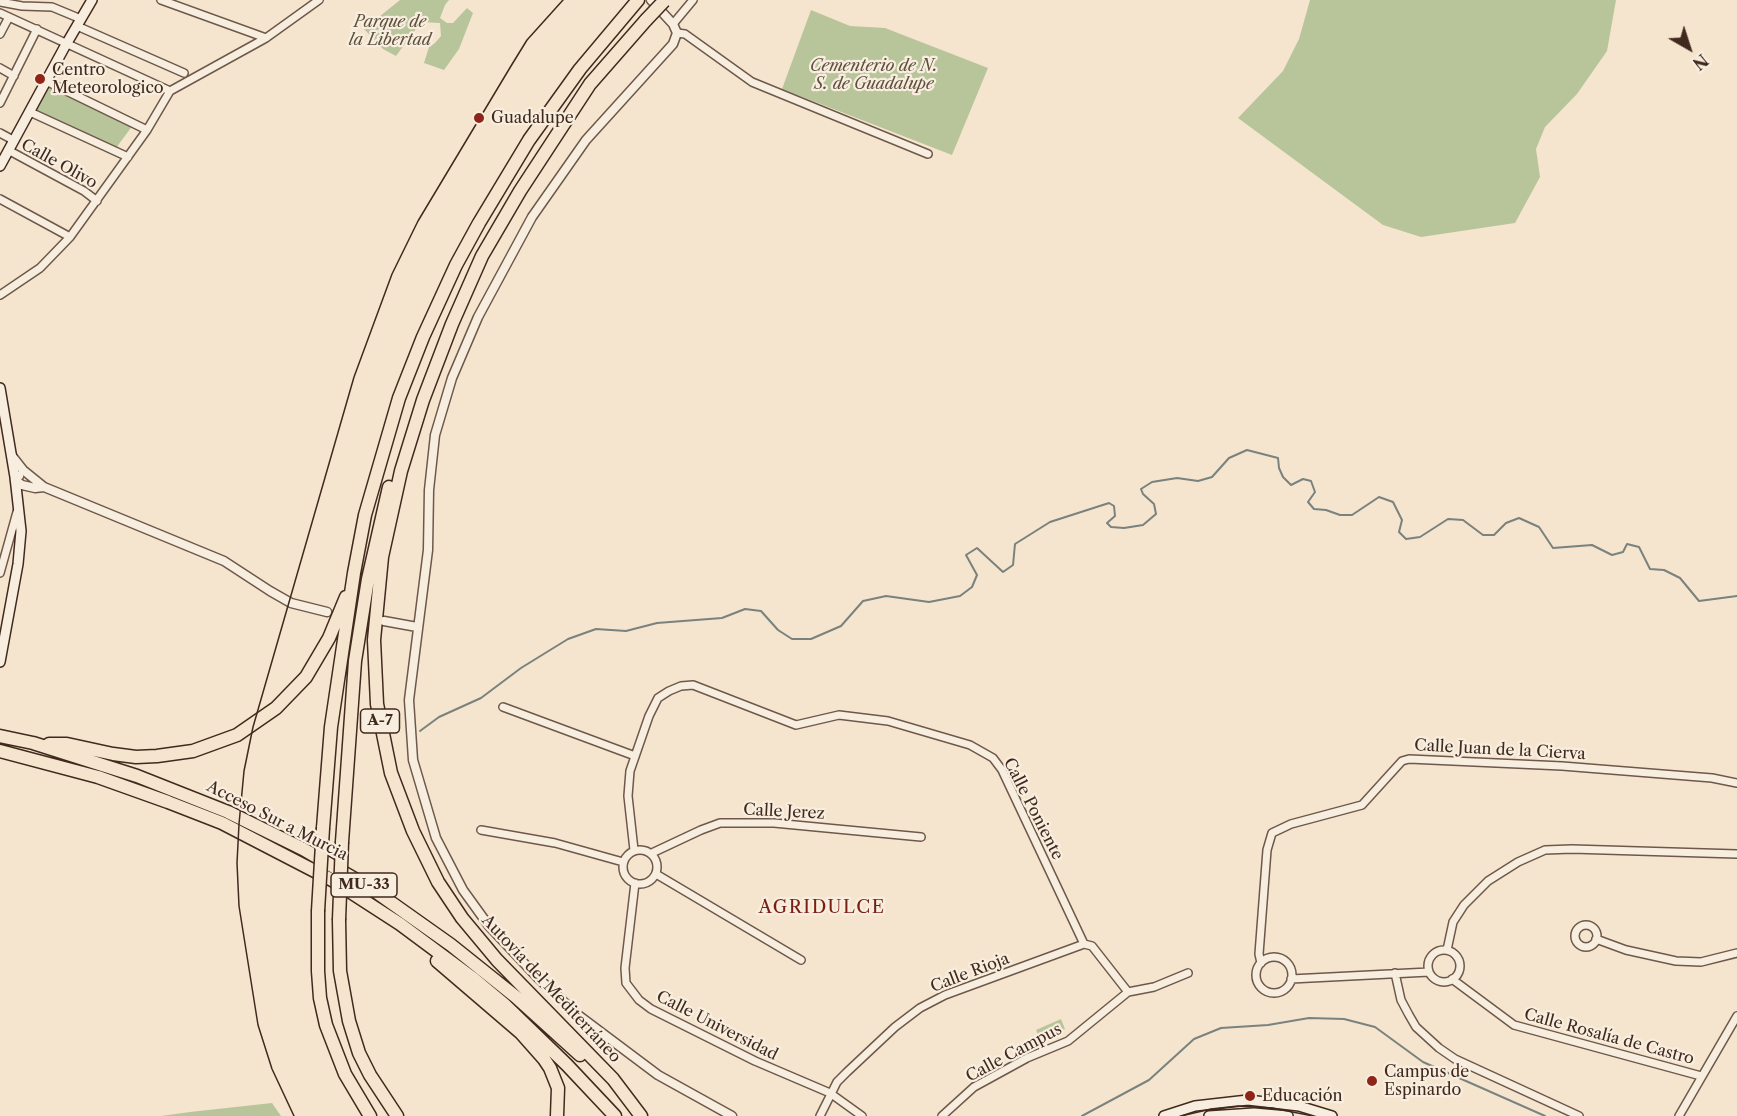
<!DOCTYPE html>
<html>
<head>
<meta charset="utf-8">
<style>
  body { margin:0 }
  #map { position:relative; width:1737px; height:1116px; overflow:hidden; background:#f5e5ce; font-family:"Libre Caslon Text",serif }
  canvas { display:block }
  .north { position:absolute; left:1659px; top:18px; width:60px; height:60px; -webkit-text-stroke:4px #f8eedf; paint-order:stroke; rotate:141deg; font-size:16px; font-weight:700; line-height:24px; text-align:center; color:#41291e }
  .north::after { content:''; display:block; margin:auto; width:21px; height:27px; background:#41291e; clip-path:polygon(50% 0,100% 100%,50% 72%,0 100%) }
</style>
</head>
<body>
<div id="map">
<canvas width="1737" height="1116"></canvas>
<div class="north">N</div>
</div>
<script>
const context = document.querySelector('canvas').getContext('2d');
context.lineJoin = 'round';
function fill(path, color) {
  context.fillStyle = color;
  context.fill(path, 'evenodd');
}
function poly(rows) {
  const path = new Path2D();
  for (const r of rows) {
    if (r.length === 3) {
      path.moveTo(r[0] + r[2], r[1]);
      path.arc(r[0], r[1], r[2], 0, 2 * Math.PI);
      continue;
    }
    path.moveTo(r[0], r[1]);
    for (let i = 2; i < r.length; i += 2) path.lineTo(r[i], r[i + 1]);
  }
  return path;
}
function strokePath(path, color, width, dash) {
  context.strokeStyle = color;
  context.lineWidth = width;
  context.lineCap = dash ? 'butt' : 'round';
  context.setLineDash(dash || []);
  context.stroke(path);
}
function drawText(font, color, halo, rows, align = 'center') {
  context.font = font + ' "Libre Caslon Text",serif';
  context.lineWidth = 4.5;
  context.setLineDash([]);
  context.textBaseline = 'middle';
  context.strokeStyle = halo;
  context.fillStyle = color;
  for (const [text, x, y, turn = 0] of rows) {
    context.save();
    context.translate(x, y);
    context.rotate((+turn || 0) * Math.PI / 180);
    context.textAlign = isNaN(turn) ? turn : align;
    if (halo) context.strokeText(text, 0, 0);
    context.fillText(text, 0, 0);
    context.restore();
  }
}
const green = poly([
  [400,0,449,0,445,5,440,18,447,23,453,23,467,8,473,13,459,49,444,70,424,63,429,47,435,43,441,36,440,23,421,22,396,56,383,49,364,29],
  [1310,0,1616,0,1607,51,1577,94,1545,127,1536,149,1540,177,1515,223,1421,237,1383,225,1238,118,1283,71,1299,39],
  [811,10,850,26,885,28,988,68,952,155,782,89],
  [44,85,133,125,116,148,32,109],
  [1061,1019,1065,1029,1040,1039,1036,1030],
  [272,1103,281,1116,161,1116,190,1112]
]);
const stream = poly([
  [420,731,439,717,481,698,521,668,568,639,596,629,626,631,657,623,722,618,745,609,761,611,778,630,792,639,811,639,841,626,863,601,886,596,929,602,960,596,972,587,977,575,966,555,977,548,1003,572,1013,565,1015,544,1050,522,1109,503,1114,506,1115,516,1107,523,1111,527,1124,528,1143,525,1156,514,1154,504,1143,494,1141,489,1152,482,1177,478,1198,481,1212,477,1229,458,1247,450,1278,458,1279,468,1283,477,1291,485,1303,479,1311,481,1315,492,1308,502,1314,509,1326,510,1340,515,1352,515,1379,497,1393,502,1402,520,1399,532,1406,539,1420,537,1448,519,1463,520,1483,535,1494,535,1506,523,1519,518,1539,527,1553,548,1592,545,1612,555,1623,552,1627,544,1639,547,1650,569,1664,570,1680,578,1699,601,1737,596],
  [1082,1116,1149,1080,1194,1039,1221,1028,1268,1025,1309,1018,1344,1019,1375,1027,1423,1062,1545,1116]
]);
const minor = poly([
  [161,0,266,38],
  [0,2,22,6,52,7,81,19],
  [0,13,170,91],
  [673,24,693,0],
  [77,26,184,73],
  [677,33,685,34,752,82,928,154],
  [0,34,9,17],
  [0,68,14,76],
  [46,81,147,130],
  [0,103,37,29],
  [30,112,128,157],
  [0,133,13,140],
  [8,150,84,191,97,201],
  [0,199,70,237],
  [0,295,40,268,70,237,147,130,170,91,266,38,319,0],
  [0,573,17,512],
  [503,707,635,756],
  [481,830,555,843,623,862],
  [640,867,17],
  [634,850,628,796,630,771,649,716,658,698,669,691,681,686,693,685,796,725,839,715,888,721,970,745,993,758,1002,770,1084,944],
  [652,853,701,830,720,823,774,823,921,837],
  [656,874,801,960],
  [635,883,625,968,626,983,639,1000,651,1009,755,1061,830,1093,862,1116],
  [1586,936,11],
  [1596,939,1626,950,1676,961,1701,962,1737,953],
  [1447,950,1453,922,1464,905,1488,881,1518,862,1545,850,1572,849,1737,854],
  [1444,966,16],
  [1274,975,18],
  [1261,963,1259,954,1267,850,1272,833,1291,824,1362,805,1402,761,1409,759,1562,766,1712,778,1737,783],
  [1395,973,1401,1000,1409,1015,1416,1027,1439,1048,1455,1059,1579,1116],
  [1291,979,1429,972],
  [1452,979,1514,1025,1701,1076],
  [820,1116,837,1082,847,1072,895,1027,920,1008,945,995,1084,944,1092,946,1128,992],
  [942,1116,974,1087,1027,1058,1068,1041,1128,992,1154,987,1188,973],
  [1679,1116,1737,1016]
]);
const tertiary = poly([
  [651,0,673,24,677,33,673,44,586,140,532,217,478,317,452,378,435,435,429,490,428,550,409,700,413,760,436,838,463,890,489,926,538,978,578,1015,658,1075,732,1116],
  [12,456,23,470,44,487,224,561,270,591,291,603,327,612],
  [19,476,15,480,22,485,35,488,44,487],
  [384,621,417,627]
]);
const secondary = poly([
  [0,166,64,48,92,0],
  [0,388,15,477,21,531,18,564,0,662],
  [1164,1116,1195,1106,1248,1100,1299,1106,1332,1116],
  [1209,1116,1254,1113,1288,1116]
]);
const motorway = poly([
  [0,736,33,743,137,776,228,812,303,849,372,889,451,945,516,997,580,1055],
  [49,744,67,744,113,754,136,757,157,756,193,751,237,735,276,708,306,677,329,638,346,597],
  [0,751,98,777,168,802,222,823,332,880,400,924,474,979,504,1004,567,1065,615,1116],
  [323,828,331,727,354,573,365,515,399,398,423,337,456,265,479,223,529,140,580,69,638,0],
  [342,842,355,661,368,579,389,487],
  [318,911,318,971,320,998,326,1025,345,1074,370,1116],
  [339,920,340,971,349,1021,359,1053,370,1075,397,1116],
  [437,961,521,1033,544,1059,550,1068,558,1088,557,1116],
  [641,1116,613,1079,497,960,462,918,438,882,413,831,391,773,377,704,374,640,382,557,401,471,423,400,452,324,482,256,520,191,590,84,646,20]
]);
const tram = poly([
  [294,1116,272,1069,258,1025,239,906,237,863,239,824,244,771,253,727,354,377,392,274,418,221,511,66,527,40,563,0],
  [1181,1116,1211,1109,1238,1106,1272,1108,1313,1116]
]);
const motorwayBridge = poly([
  [646,20,664,1],
  [318,911,323,828],
  [339,920,342,842]
]);
const markers = [
  [40,79,6,"#8f2418"],
  [479,118,6,"#8f2418"],
  [1372,1081,6,"#8f2418"],
  [1250,1096,6,"#8f2418"]
];
const shields = [
  [380,721,39],
  [364,885,66]
];
const shieldNames = [
  ["A-7",380,721],
  ["MU-33",364,885]
];
const parkNames = [
  ["Parque de",390,22],
  ["la Libertad",390,40],
  ["Cementerio de N.",874,66],
  ["S. de Guadalupe",874,84]
];
const poiNames = [
  ["Centro",52,70],
  ["Meteorologico",52,88],
  ["Guadalupe",491,118],
  ["Campus de",1384,1072],
  ["Espinardo",1384,1090],
  ["Educación",1262,1096]
];
const streetNames = [
  ["Calle Olivo",59,164,29],
  ["Calle Juan de la Cierva",1500,750,3],
  ["Calle Poniente",1033,809,63],
  ["Calle Jerez",784,812,3],
  ["Acceso Sur a Murcia",277,821,27],
  ["Calle Rioja",970,973,-21],
  ["Autovía del Mediterráneo",551,989,47],
  ["Calle Universidad",717,1026,27],
  ["Calle Rosalía de Castro",1609,1037,15],
  ["Calle Campus",1014,1053,-28]
];
const neighbourhoodNames = [
  ["AGRIDULCE",822,908]
];
fill(green, '#b8c59b');
strokePath(stream, '#79827e', 2);
strokePath(minor, '#6e584a', 10);
strokePath(tertiary, '#6e584a', 11);
strokePath(secondary, '#41291e', 12);
strokePath(motorway, '#41291e', 15);
strokePath(minor, '#f8eedf', 7);
strokePath(tertiary, '#f8eedf', 8);
strokePath(secondary, '#f8eedf', 9);
strokePath(motorway, '#f5e5ce', 12);
strokePath(tram, '#41291e', 1.5);
strokePath(motorwayBridge, '#41291e', 15, []);
strokePath(motorwayBridge, '#f5e5ce', 12);
for (const [x, y, r, color] of markers) {
  const dot = new Path2D();
  dot.arc(x, y, r, 0, 2 * Math.PI);
  context.fillStyle = color;
  context.fill(dot);
  strokePath(dot, '#f8eedf', 2);
}
for (const [x, y, w] of shields) {
  const box = new Path2D();
  box.roundRect(x - w / 2, y - 12, w, 24, 4.5);
  context.fillStyle = '#f8eedf';
  context.fill(box);
  strokePath(box, '#41291e', 1.5);
}
drawText('bold 15px', '#41291e', null, shieldNames);
drawText('italic 16px', '#5f503d', '#f8eedf', parkNames);
drawText('16px', '#41291e', '#f8eedf', poiNames, 'left');
drawText('16px', '#41291e', '#f8eedf', streetNames);
context.letterSpacing = '1.5px';
drawText('18px', '#7a1f14', '#f8eedf', neighbourhoodNames);
context.letterSpacing = '0px';
</script>
</body>
</html>
